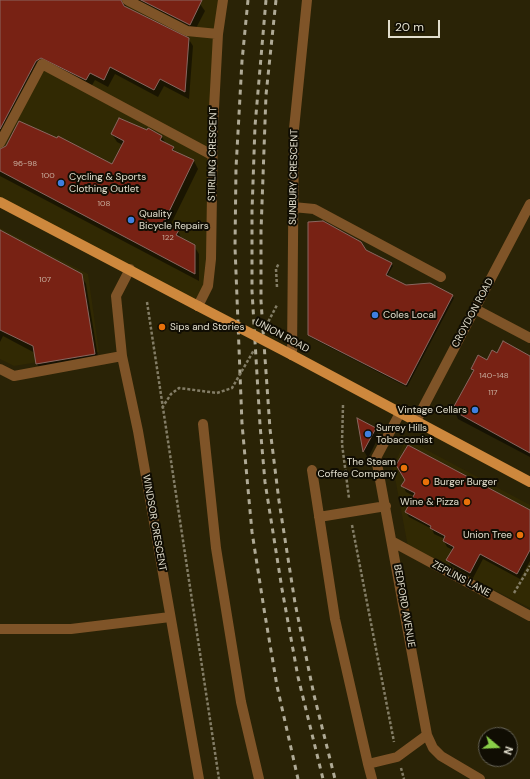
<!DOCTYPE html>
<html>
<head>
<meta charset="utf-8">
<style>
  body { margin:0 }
  #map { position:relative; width:530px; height:779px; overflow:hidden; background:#2a2306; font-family:"DM Sans",sans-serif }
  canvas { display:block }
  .north { position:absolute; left:478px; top:727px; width:40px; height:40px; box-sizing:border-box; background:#100d03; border:1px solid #646154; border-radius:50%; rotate:109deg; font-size:11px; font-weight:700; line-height:16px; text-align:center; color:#e2decd }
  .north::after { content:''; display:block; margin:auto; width:14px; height:18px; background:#89ce48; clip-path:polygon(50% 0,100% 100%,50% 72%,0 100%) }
  .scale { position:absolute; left:388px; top:20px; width:52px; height:18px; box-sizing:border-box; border:2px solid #e2decd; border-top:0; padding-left:5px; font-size:12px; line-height:14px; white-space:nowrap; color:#e2decd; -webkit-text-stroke:3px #100d03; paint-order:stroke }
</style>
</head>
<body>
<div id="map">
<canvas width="530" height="779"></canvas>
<div class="north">N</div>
<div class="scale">20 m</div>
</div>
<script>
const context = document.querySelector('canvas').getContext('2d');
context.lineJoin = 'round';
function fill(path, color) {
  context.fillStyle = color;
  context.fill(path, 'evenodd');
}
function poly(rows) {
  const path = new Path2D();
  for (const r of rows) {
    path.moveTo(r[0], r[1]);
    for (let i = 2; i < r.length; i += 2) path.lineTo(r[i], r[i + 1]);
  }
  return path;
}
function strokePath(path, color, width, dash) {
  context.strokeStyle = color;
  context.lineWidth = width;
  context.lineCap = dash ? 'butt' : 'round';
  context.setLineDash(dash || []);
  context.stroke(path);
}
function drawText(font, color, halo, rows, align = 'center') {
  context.font = font + ' "DM Sans",sans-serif';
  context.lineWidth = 4;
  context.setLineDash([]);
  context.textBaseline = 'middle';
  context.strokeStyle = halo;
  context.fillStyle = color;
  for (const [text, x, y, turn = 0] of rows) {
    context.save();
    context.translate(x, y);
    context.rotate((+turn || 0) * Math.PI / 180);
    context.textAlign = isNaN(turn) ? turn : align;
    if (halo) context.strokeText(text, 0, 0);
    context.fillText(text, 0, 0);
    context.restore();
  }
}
const built = poly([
  [0,0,223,0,211,259,198,306,0,200],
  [0,228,88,274,99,352,14,366,0,359],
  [406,439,530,505,530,608,408,547,393,467]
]);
const shadow = poly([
  [1,0,194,0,200,4,205,11,194,32,127,2,125,7,188,38,193,46,189,99,164,86,158,97,115,74,108,87,95,80,91,87,46,65,0,146],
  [112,134,162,137,166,144,173,148,176,153,194,161,198,169,170,226,178,231,182,240,194,246,199,254,199,281,0,176,0,150,112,166,123,145,117,142],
  [0,236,81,275,86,284,99,363,42,373,37,364,35,353,3,336,0,342],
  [365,250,391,264,393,266,387,276,406,286,452,296,454,298,407,387,310,337,309,335],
  [498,354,530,357,530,457,458,419,454,410,474,373,472,369],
  [358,420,375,429,379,436,368,458,364,451],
  [403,486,530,511,530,561,520,579,483,559,473,578,451,566,448,560,453,550,447,547,444,541,445,539,434,534,432,529,409,517,406,512,414,496,406,492]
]);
const building = poly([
  [0,0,121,0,124,6,189,38,185,92,160,79,154,90,110,67,104,80,90,73,86,80,41,58,36,61,0,129,0,0],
  [141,0,202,0,190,25,141,0],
  [119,118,147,130,148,128,162,136,160,140,174,147,172,150,194,160,164,222,179,230,176,235,195,245,195,274,0,171,0,149,6,146,19,121,57,138,58,136,112,164,124,141,111,134,119,118],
  [323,221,361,242,366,250,392,263,386,275,406,285,430,283,453,295,406,385,308,335,308,222,323,221],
  [0,230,82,274,95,354,36,364,33,346,0,330,0,230],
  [503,341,530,356,530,453,452,410,474,370,471,369,478,355,487,360,492,350,497,353,503,341],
  [357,418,376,428,363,452,357,418],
  [408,445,530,510,530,550,517,574,480,554,470,573,446,560,454,547,443,541,445,536,430,528,431,526,405,512,415,493,401,486,405,480,396,465,408,445]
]);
const path = poly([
  [277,287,276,269,279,263],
  [147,302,219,779],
  [343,405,342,444,349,498],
  [162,408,171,394,179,388,217,393],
  [352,525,394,742],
  [514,593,530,566],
  [401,768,404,779]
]);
const minor = poly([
  [127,0,187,31,218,34],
  [0,143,42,64,212,155],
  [293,207,314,209,441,277],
  [130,269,116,296,122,356,138,431,199,779],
  [198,306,208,286,211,259,213,127,218,34,223,0],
  [475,309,530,338],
  [292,355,294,129,307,0],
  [0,369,14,376,122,356],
  [400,413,376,458,427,735,433,748,441,756,480,779],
  [416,421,530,204],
  [203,424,216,548,241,702,259,779],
  [312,470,335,619,368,764,397,757,427,735],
  [319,517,386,506],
  [393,542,530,616],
  [0,629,71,629,170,617],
  [368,764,372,779]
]);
const major = poly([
  [0,202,198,306],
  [292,355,530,482]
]);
const rail = poly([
  [248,0,242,61,236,168,235,247,242,424,252,532,264,609,277,686,298,779],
  [266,0,255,126,252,211,252,291,260,425,265,482,282,589,298,677,323,779],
  [276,0,266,95,261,231,261,301,270,429,279,501,295,603,314,695,335,779]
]);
const pathBridge = poly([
  [266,326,277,305],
  [217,393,232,388,254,350]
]);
const majorBridge = poly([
  [198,306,292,355]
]);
const markers = [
  [61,183,4,"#3f7fe0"],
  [131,220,4,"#3f7fe0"],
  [375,315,4,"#3f7fe0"],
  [162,327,4,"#e8710a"],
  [475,410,4,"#3f7fe0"],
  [368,434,4,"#3f7fe0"],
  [404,468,4,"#e8710a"],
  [426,482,4,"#e8710a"],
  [467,502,4,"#e8710a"],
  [520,535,4,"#e8710a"]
];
const numberNames = [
  ["96-98",25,164],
  ["100",48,176],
  ["108",104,204],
  ["122",168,238],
  ["107",45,280],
  ["140-148",494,376],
  ["117",493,393]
];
const streetNames = [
  ["STIRLING CRESCENT",213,154,-89],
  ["SUNBURY CRESCENT",294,177,-89],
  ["CROYDON ROAD",473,313,-62],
  ["UNION ROAD",282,336,28],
  ["WINDSOR CRESCENT",154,523,80],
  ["ZEPLINS LANE",461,579,28],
  ["BEDFORD AVENUE",404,606,80]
];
const poiNames = [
  ["Cycling & Sports",69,177],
  ["Clothing Outlet",69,189],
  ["Quality",139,214],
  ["Bicycle Repairs",139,226],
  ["Coles Local",383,315],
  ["Sips and Stories",170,327],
  ["Vintage Cellars",467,410,"right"],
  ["Surrey Hills",376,428],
  ["Tobacconist",376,440],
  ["The Steam",396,462,"right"],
  ["Coffee Company",396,474,"right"],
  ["Burger Burger",434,482],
  ["Wine & Pizza",459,502,"right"],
  ["Union Tree",512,535,"right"]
];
fill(built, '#312903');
fill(shadow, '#0007');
fill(building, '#782214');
strokePath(building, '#896760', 1);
strokePath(path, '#837d66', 2.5, [3, 2]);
strokePath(minor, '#7f5428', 10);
strokePath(major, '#ce883d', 10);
strokePath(rail, '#afaa96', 3, [5, 5]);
strokePath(pathBridge, '#837d66', 2.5, [3, 2]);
strokePath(majorBridge, '#ce883d', 10);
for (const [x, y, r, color] of markers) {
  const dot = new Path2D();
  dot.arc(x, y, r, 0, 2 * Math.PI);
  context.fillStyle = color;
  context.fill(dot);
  strokePath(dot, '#100d03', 1.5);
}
drawText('8px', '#c8af9f', null, numberNames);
drawText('10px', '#e2decd', '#100d03', streetNames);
drawText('10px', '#e2decd', '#100d03', poiNames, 'left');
</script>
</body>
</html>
